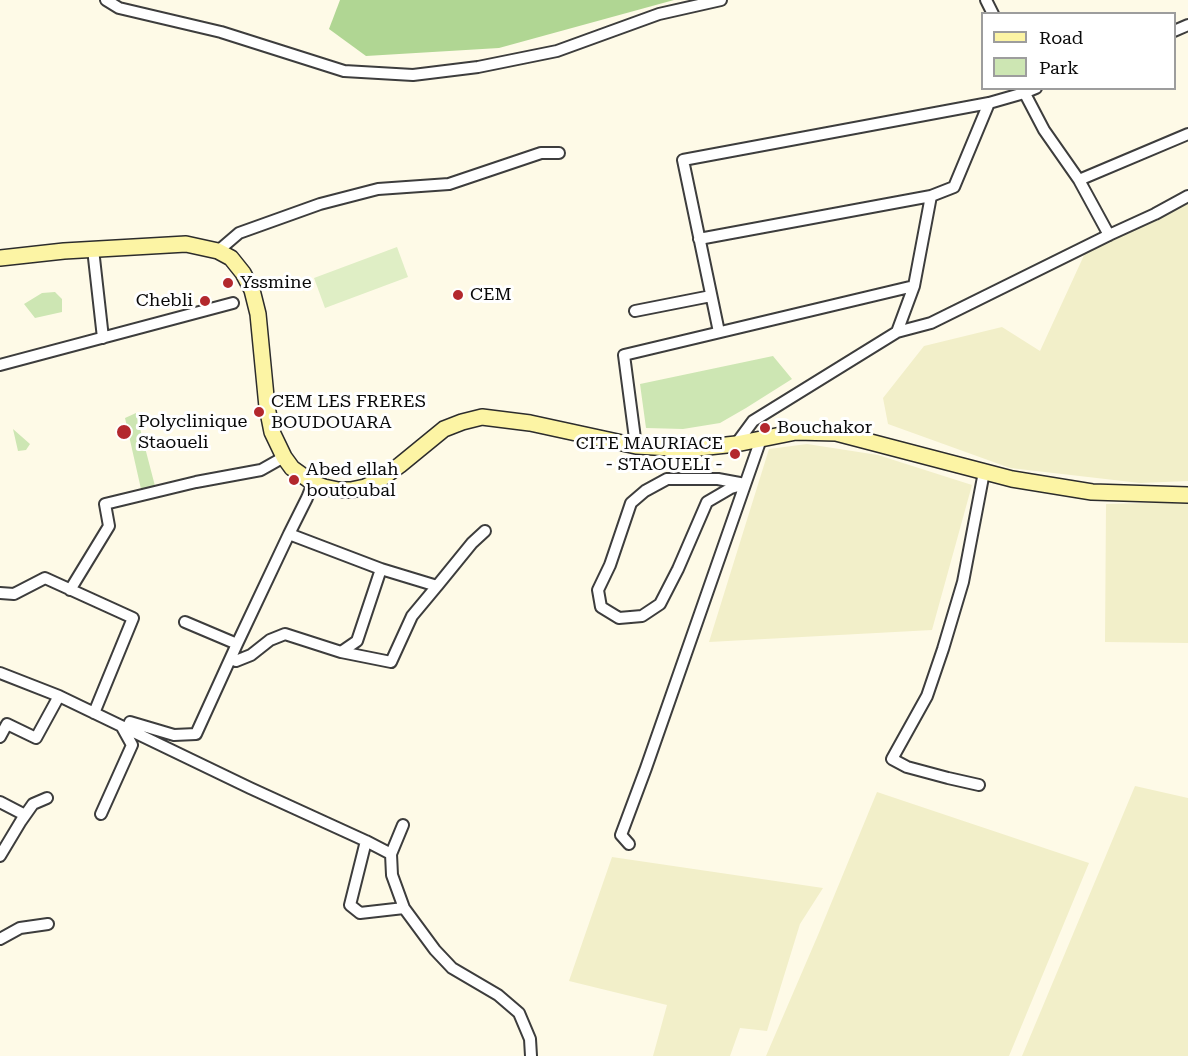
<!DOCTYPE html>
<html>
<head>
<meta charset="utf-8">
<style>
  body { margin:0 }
  #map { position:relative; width:1188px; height:1056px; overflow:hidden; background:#fefae7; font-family:"Roboto Serif",serif }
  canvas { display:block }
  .legend { position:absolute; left:981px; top:12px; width:195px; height:78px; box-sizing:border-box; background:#fff; border:2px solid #9d9d9d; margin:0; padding:8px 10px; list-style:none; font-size:18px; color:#0a0a0a }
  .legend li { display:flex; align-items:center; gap:12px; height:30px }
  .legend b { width:30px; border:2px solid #9d9d9d }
</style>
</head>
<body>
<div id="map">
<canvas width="1188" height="1056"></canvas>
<ul class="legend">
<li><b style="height:8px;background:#fcf4a4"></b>Road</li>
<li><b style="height:16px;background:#cde6b3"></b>Park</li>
</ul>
</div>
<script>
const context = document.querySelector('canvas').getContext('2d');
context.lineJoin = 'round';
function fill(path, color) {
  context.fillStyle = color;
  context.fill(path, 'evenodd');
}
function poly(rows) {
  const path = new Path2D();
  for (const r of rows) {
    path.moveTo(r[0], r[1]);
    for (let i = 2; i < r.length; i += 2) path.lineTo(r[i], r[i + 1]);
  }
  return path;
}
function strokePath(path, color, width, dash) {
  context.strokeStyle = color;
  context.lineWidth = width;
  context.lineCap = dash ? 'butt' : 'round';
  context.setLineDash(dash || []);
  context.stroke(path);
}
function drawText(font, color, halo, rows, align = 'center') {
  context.font = font + ' "Roboto Serif",serif';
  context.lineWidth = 6;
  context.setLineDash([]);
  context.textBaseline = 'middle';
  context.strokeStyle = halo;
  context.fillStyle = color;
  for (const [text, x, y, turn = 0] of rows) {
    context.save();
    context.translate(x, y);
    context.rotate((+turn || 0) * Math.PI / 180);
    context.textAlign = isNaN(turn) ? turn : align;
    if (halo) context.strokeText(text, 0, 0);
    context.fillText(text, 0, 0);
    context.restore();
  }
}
const farmland = poly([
  [1188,196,1188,481,1140,483,1010,468,888,424,883,398,924,346,1002,327,1040,351,1086,251],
  [807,444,878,455,972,485,932,630,709,642,769,449],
  [1188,502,1188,643,1105,642,1106,504],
  [1135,786,1188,798,1188,1056,1022,1056],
  [877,792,1089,863,1009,1056,766,1056,818,935],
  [612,857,823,888,800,924,767,1031,740,1028,730,1056,653,1056,667,1005,569,981]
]);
const green = poly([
  [55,292,62,299,62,312,35,318,24,304,42,293],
  [773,356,792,379,746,408,720,423,683,429,646,428,640,384],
  [136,413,155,486,141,489,125,418],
  [13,429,30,444,26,450,18,451]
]);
const forest = poly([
  [340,0,674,0,499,48,366,56,329,29]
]);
const pitch = poly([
  [397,247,408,277,325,308,314,278]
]);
const minor = poly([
  [106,0,119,8,221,32,344,71,413,75,478,67,557,51,659,14,721,0],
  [986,0,993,14],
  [1174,31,1188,25],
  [1022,88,1044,130,1079,180,1109,235],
  [1079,180,1188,134],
  [699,239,931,196,954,187,989,103],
  [93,249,103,338],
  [218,251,239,233,320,204,378,189,449,184,541,153,559,153],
  [635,311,711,296],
  [719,332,683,160,989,103,1024,93,1036,88],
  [897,332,931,323,1109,235,1155,214,1188,196],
  [0,365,233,303],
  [736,444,753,421,897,332,914,286,931,196],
  [636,446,624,355,914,286],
  [667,479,718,479,745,484,731,488,707,502,678,569,660,604,642,616,619,618,601,607,598,590,610,565,631,503,645,491,667,479],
  [437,586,472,543,485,531],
  [70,590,109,526,105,504,196,482,261,470,284,457],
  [0,593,14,594,45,578,133,618,94,713],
  [185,622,237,644],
  [341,652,391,662,412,616,437,586,381,569],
  [231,657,236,661,251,655,270,640,285,634,341,652,357,641,381,569,289,534,307,498,313,483],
  [0,673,59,696,250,788,366,841,391,854],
  [127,729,130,722,174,735,196,734,237,644,289,534],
  [0,737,7,724,36,738,59,696],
  [979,785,948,778,907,767,892,759,927,696,943,649,963,582,984,472],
  [0,802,25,815],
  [101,814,132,745,122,727],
  [403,825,391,854,392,875,404,908,435,950,452,968,498,995,519,1013,530,1039,531,1056],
  [366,841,350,905,360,913,404,908],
  [629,844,621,835,646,768,761,439],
  [0,856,21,821,33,804,47,798],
  [0,939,20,928,48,924]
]);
const secondary = poly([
  [0,258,64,251,186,244,218,251,231,258,243,273,252,290,258,314,267,407,272,432,284,457,292,468,313,483,324,487,338,490,351,490,365,487,378,481,400,465,444,429,462,422,482,417,530,423,636,446,689,449,736,444,796,432,836,433,1012,479,1092,492,1188,495]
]);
const markers = [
  [228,283,6,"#b3282d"],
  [458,295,6,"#b3282d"],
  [205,301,6,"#b3282d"],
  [259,412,6,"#b3282d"],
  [765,428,6,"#b3282d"],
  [124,432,8,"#b3282d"],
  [735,454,6,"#b3282d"],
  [294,480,6,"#b3282d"]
];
const poiNames = [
  ["Yssmine",240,283],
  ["CEM",470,295],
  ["Chebli",193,301,"right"],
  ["CEM LES FRERES",271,402],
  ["BOUDOUARA",271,423],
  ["Polyclinique",138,422],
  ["Staoueli",138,443],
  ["Bouchakor",777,428],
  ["CITE MAURIACE",723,444,"right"],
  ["- STAOUELI -",723,465,"right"],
  ["Abed ellah",306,470],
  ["boutoubal",306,491]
];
fill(farmland, '#f2efc9');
fill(green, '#cde6b3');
fill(forest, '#b0d693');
fill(pitch, '#dfeec5');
strokePath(minor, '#3d3d3d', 14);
strokePath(secondary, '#2c2c2c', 18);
strokePath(minor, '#fff', 10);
strokePath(secondary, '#fcf4a4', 15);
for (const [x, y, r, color] of markers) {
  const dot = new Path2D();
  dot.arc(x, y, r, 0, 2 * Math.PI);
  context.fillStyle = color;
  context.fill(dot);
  strokePath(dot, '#fff', 2);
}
drawText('18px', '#0a0a0a', '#fff', poiNames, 'left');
</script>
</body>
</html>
